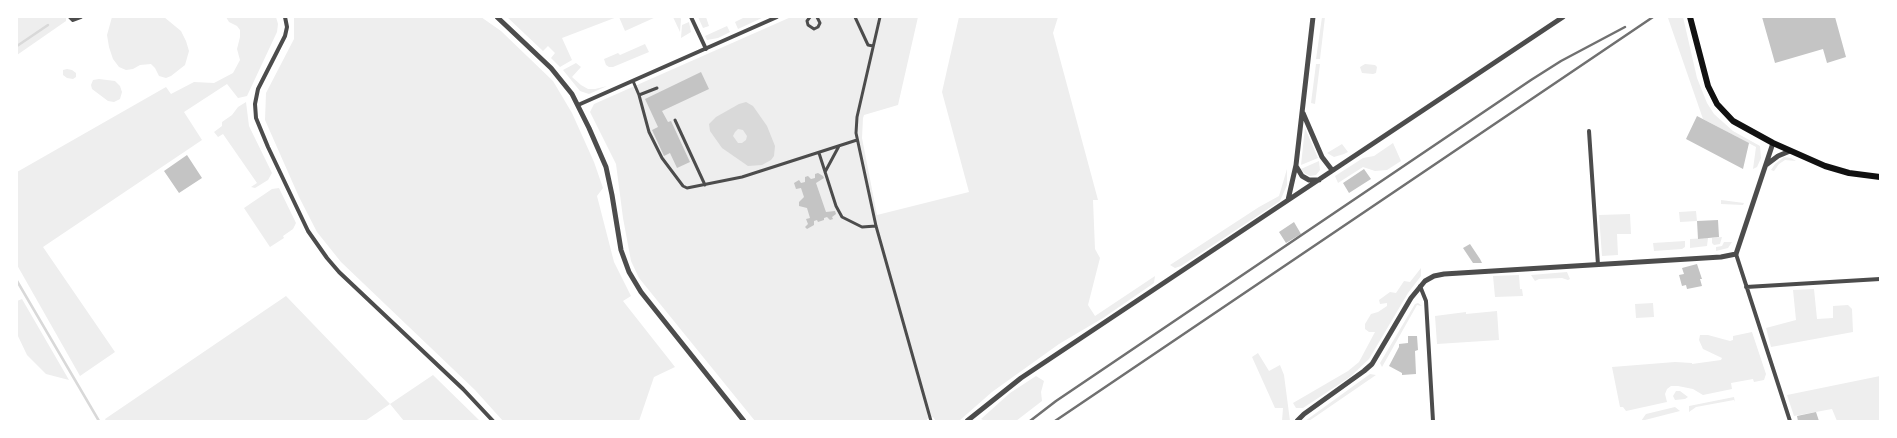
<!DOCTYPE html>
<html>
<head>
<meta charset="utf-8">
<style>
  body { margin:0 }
  #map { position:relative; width:1897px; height:438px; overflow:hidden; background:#fff; font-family:"Fira Sans Condensed",sans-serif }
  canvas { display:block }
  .frame { position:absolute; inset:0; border:18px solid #fff; pointer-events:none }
</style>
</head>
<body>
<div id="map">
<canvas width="1897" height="438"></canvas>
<div class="frame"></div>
</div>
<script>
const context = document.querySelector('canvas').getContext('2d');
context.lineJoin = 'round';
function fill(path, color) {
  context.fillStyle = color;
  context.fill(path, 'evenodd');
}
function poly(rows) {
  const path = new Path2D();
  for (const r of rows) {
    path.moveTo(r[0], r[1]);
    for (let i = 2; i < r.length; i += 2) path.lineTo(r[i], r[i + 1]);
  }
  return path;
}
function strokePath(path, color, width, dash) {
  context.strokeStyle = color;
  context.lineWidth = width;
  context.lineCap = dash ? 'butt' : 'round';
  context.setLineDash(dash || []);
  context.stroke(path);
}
const green = poly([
  [17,17,66,17,66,21,17,55],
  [112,17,164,17,181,31,186,41,189,51,185,65,171,76,166,78,159,76,155,68,151,64,140,65,133,69,126,70,119,67,113,59,109,47,107,35],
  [226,17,276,17,278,24,277,32,247,96,238,98,227,84,184,112,202,140,43,247,115,352,80,376,17,265,17,172,166,87,171,94,194,82,214,83,233,73,240,60,237,49,240,37,240,30,237,26,229,22],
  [294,17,481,17,501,31,553,81,572,113,594,162,603,188,597,196,614,262,631,296,623,301,675,367,654,377,639,421,503,421,475,390,341,262,317,232,299,197,265,120,266,93,294,39],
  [507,17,617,17,562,38,572,60,560,67,551,58,555,53,548,46,543,51],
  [619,17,656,17,625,31],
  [673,17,680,17,681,19,680,32],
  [698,17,706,17,709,26,703,28],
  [745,17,764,17,738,29,735,22],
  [791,17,918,17,898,105,864,115,863,118,862,138,877,215,969,192,942,92,959,17,1058,17,1053,33,1098,200,1093,200,1095,249,1100,258,1088,305,1095,316,1155,276,1154,283,1103,318,1059,344,992,392,959,421,936,421,933,417,927,419,927,421,755,421,639,278,631,261,623,218,616,164,590,112,594,104],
  [1322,17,1325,17,1320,59,1316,59],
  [1669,17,1683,17,1697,78,1707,103,1714,114,1733,131,1760,146,1761,158,1757,167,1753,169,1756,147,1703,119,1668,18],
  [689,22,691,32,681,38,682,25],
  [727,26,730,32,718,38,707,40,705,36],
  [645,44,649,52,613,67,609,67,606,65,604,59,618,53,620,55],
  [576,63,581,67,572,77,581,85,588,89,595,89,607,86,589,94,580,91,563,70],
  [1316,64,1320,64,1315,104,1311,103],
  [1365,64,1375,65,1377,67,1376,73,1373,74,1362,73,1360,67],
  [67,69,72,70,76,73,76,77,73,79,67,78,63,75,63,70],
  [99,79,115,81,120,86,122,92,120,99,114,102,108,101,92,89,91,85,93,80],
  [246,102,249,126,272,173,268,180,255,188,251,187,257,183,223,134,218,137,214,132,222,126,222,122,232,115,238,107],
  [1305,128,1318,158,1301,165],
  [1393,143,1401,161,1387,170,1375,171,1363,167,1338,183,1335,176,1363,158,1374,156],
  [1342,144,1348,152,1344,154,1334,157,1327,153],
  [1784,157,1791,158,1796,161,1785,160,1779,164,1774,171,1771,170,1775,164],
  [1319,161,1320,170,1316,175,1310,176,1304,173,1301,169],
  [1287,169,1287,185,1280,201,1181,266,1175,268,1170,265,1259,207,1279,196],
  [279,188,296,223,293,229,283,236,284,238,270,247,244,208,272,189],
  [1721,200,1744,203,1743,205,1721,204],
  [1696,211,1697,221,1680,222,1679,212],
  [1630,214,1631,234,1617,234,1618,255,1602,256,1599,215],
  [1722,237,1720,244,1714,245,1712,243,1712,238],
  [1708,238,1707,246,1690,248,1690,239],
  [1685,241,1685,247,1682,249,1654,251,1653,243],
  [1724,242,1732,242,1728,248,1716,251,1716,247,1722,246],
  [1421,268,1421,276,1408,293,1369,359,1350,377,1303,408,1296,408,1293,403,1348,371,1359,362,1375,332,1369,332,1365,329,1365,324,1371,314,1378,312,1387,306,1387,303,1380,304,1379,300,1390,292,1396,293,1404,281,1410,282],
  [1567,272,1570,279,1568,280,1562,278,1539,279,1535,281,1531,275],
  [1519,275,1520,289,1522,289,1523,296,1495,297,1493,276],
  [1814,289,1817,319,1833,318,1833,306,1848,305,1852,309,1853,332,1771,347,1766,328,1796,320,1793,290],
  [286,296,390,404,433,375,480,421,404,421,390,404,365,421,106,421,105,419],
  [22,299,69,380,46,374,27,355,17,334,17,301],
  [1418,303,1422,306,1417,305,1382,367,1380,363,1415,304],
  [1653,303,1654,317,1636,318,1635,304],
  [1497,311,1499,340,1437,344,1435,316,1466,312,1466,314],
  [1752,332,1766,374,1764,380,1754,382,1753,379,1731,383,1732,389,1703,395,1693,389,1678,386,1671,386,1667,389,1665,394,1667,402,1626,411,1623,407,1620,407,1612,367,1675,362,1692,363,1692,364,1721,360,1722,358,1703,349,1699,340,1700,335,1708,335,1730,341,1733,340,1733,336],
  [1258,353,1269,371,1280,365,1284,375,1290,421,1282,421,1283,408,1275,408,1252,357],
  [1370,374,1376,375,1309,421,1305,421],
  [1036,376,1044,381,1041,392,1042,401,1016,421,985,421,981,419,1010,393],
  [1880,376,1880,421,1837,421,1832,409,1794,416,1787,395],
  [1676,391,1680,391,1688,397,1685,399,1675,400,1673,396],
  [1734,397,1735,402,1734,400,1696,407,1689,412,1689,406],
  [1675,407,1680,411,1641,421,1646,414]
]);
const water = poly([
  [746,102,753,106,767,126,775,146,774,156,771,160,762,165,748,166,722,148,710,131,709,124,716,117,739,104],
  [738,129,743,130,747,136,746,140,742,143,738,143,733,136,735,132]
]);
const stream = poly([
  [17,46,48,25],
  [17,281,99,421]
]);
const building = poly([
  [1762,17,1835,17,1846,57,1827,63,1823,49,1775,63],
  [701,72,709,89,662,111,668,122,671,121,690,162,677,168,670,153,664,156,652,130,658,127,645,99],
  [1697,116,1749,143,1743,169,1686,139],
  [187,155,202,178,179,193,164,171],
  [1364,169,1371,179,1349,193,1343,183],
  [818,173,823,176,824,178,816,183,826,212,835,211,836,214,832,217,833,219,830,220,827,217,824,218,824,220,818,222,817,220,814,221,814,225,807,229,805,227,808,224,806,219,810,218,807,208,799,206,799,202,804,197,801,188,796,189,794,183,799,180,801,183,805,182,805,177,808,176,811,179,815,178,815,174],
  [1718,220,1719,237,1698,239,1697,221],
  [1294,222,1301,234,1286,243,1279,232],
  [1470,244,1480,259,1482,263,1473,263,1463,248],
  [1697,264,1702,279,1700,279,1702,286,1687,289,1686,285,1682,286,1679,275,1684,274,1682,268],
  [1408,336,1417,336,1418,350,1415,351,1416,374,1402,375,1402,373,1389,366,1399,347,1399,344,1408,343],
  [1816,412,1819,421,1798,421,1797,416]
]);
const pedestrian = poly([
  [810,17,807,21,808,25,814,29,818,27,820,23,817,17],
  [855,17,868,45,873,46],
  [880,17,857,117,856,133,876,226,931,421],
  [633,81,639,95,649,132,662,158,683,186,687,188,742,177,857,140],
  [639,95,657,88],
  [675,120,705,185],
  [819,153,836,206,842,217,862,227,876,226],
  [825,172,839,146]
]);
const minor = poly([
  [70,17,73,20,81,17],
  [285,17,287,27,285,36,258,89,255,104,256,118,268,147,308,231,327,258,339,272,463,389,493,421],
  [691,17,706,49],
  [578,105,777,17],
  [1589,131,1598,265],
  [1736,254,1790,421],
  [1420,286,1426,301,1433,421],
  [1746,287,1880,279]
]);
const tertiary = poly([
  [497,17,551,68,572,94,589,128,606,167,612,195,621,250,629,272,641,292,744,421],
  [1303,113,1322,157,1332,170],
  [1766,165,1778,156,1790,151],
  [1296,166,1302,176,1309,180,1319,180],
  [1288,200,1296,165,1313,17],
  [967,421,1021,378,1563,17],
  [1297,421,1304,414,1364,371,1372,364,1411,298,1425,281,1434,276,1444,274,1721,257,1736,254,1773,143]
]);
const primary = poly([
  [1690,17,1708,86,1717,104,1733,121,1773,143,1825,166,1849,173,1880,177]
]);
const rail = poly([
  [1030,421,1056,401,1531,80,1561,61,1625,27],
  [1055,421,1653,17]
]);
fill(green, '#eee');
fill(water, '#d9d9d9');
strokePath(stream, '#d9d9d9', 2.5);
fill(building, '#c4c4c4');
strokePath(pedestrian, '#4c4c4c', 3);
strokePath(minor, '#4c4c4c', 4);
strokePath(tertiary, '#4c4c4c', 5);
strokePath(primary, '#111', 6);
strokePath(rail, '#707070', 2.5);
</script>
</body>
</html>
